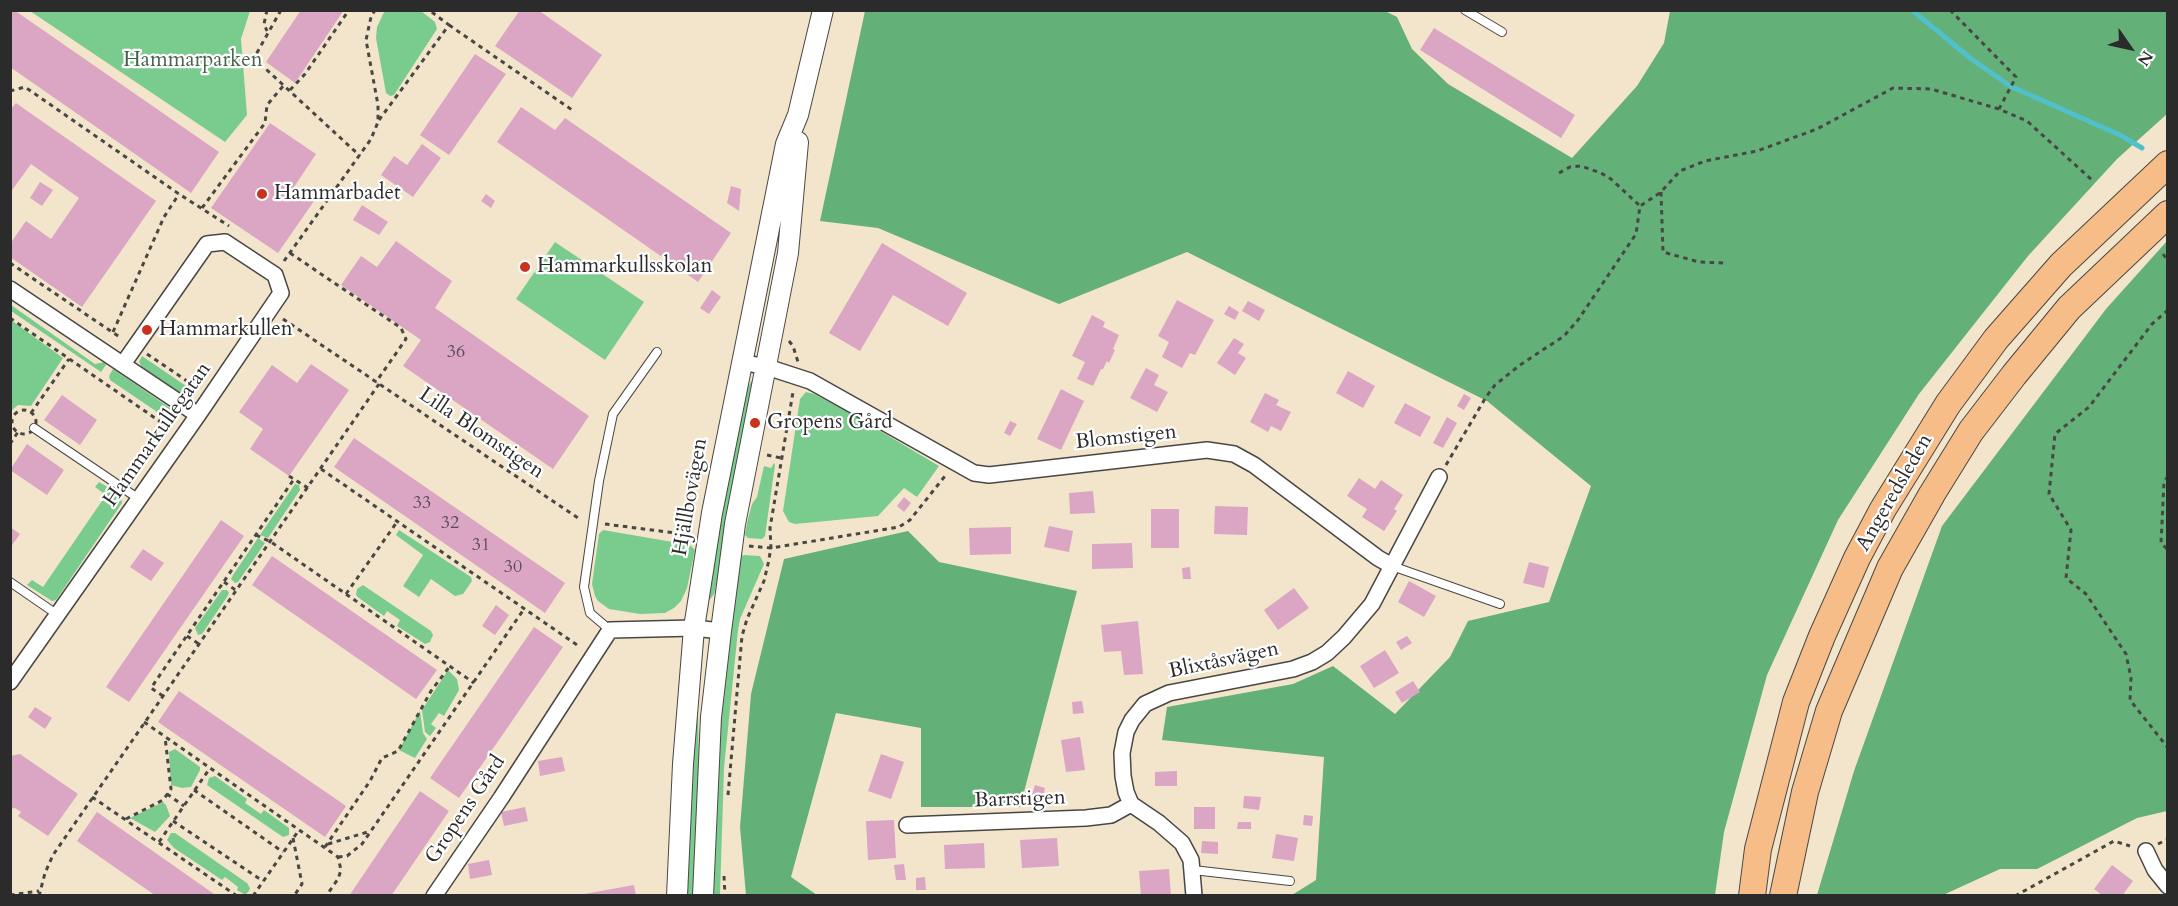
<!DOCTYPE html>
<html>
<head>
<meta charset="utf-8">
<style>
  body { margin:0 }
  #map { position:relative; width:2178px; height:906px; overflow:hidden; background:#f3e5cb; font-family:Cardo,serif }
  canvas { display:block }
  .frame { position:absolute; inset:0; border:12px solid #2b2b2b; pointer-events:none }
  .north { position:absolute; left:2100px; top:18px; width:60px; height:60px; -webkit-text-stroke:4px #fff; paint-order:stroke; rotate:124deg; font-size:16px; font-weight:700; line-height:24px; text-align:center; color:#2b2b2b }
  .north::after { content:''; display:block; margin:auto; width:21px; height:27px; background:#2b2b2b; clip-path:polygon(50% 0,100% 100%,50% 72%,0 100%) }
</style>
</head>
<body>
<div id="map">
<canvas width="2178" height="906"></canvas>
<div class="frame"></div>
<div class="north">N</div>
</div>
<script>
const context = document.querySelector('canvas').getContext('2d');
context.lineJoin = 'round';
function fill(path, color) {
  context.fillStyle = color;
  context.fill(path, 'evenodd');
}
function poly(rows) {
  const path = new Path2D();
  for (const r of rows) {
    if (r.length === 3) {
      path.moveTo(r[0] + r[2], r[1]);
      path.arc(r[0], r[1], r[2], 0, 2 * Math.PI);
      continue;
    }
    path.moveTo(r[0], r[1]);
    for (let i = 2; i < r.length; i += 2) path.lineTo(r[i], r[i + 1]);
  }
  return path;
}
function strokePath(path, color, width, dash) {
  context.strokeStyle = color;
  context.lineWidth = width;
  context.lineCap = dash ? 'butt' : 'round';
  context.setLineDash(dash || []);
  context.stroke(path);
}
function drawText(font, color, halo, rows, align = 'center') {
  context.font = font + ' Cardo,serif';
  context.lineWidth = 4.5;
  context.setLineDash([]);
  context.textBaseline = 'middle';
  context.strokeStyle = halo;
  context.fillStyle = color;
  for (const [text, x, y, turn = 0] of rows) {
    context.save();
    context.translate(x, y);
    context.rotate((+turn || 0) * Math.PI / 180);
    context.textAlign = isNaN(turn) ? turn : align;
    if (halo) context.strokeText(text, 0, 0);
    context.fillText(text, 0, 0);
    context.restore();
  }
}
const green = poly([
  [385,10,421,11,435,22,437,29,394,95,390,96,386,93,376,38,377,27],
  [30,11,250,11,241,39,247,115,225,142],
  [555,242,644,302,605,360,516,299],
  [11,305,95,364,105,362,106,365,101,372,11,311],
  [11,320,63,358,31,406,18,405,11,411],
  [142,356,189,388,189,393,186,396,183,395,142,367,139,362],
  [113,369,173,410,172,415,168,419,166,418,110,380,109,376],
  [752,380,756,383,721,563,714,594,707,603,713,552,744,394],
  [806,392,814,394,850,413,939,466,917,497,904,488,878,516,795,524,789,522,783,511,800,399],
  [774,463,775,465,765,536,762,539,748,538,745,535,747,523,752,504,757,497,764,466,771,468],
  [99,482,121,495,122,503,56,600,52,601,27,585,32,580,43,587,106,495,95,487],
  [295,484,299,485,300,490,268,538,260,535],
  [399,530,471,577,472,581,463,594,455,596,431,579,419,597,403,586,423,555,396,535],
  [603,530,690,545,695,550,687,588,681,601,674,608,665,613,640,614,609,609,598,601,595,596,592,584,599,534],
  [258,538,265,543,238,582,235,583,231,579,233,575],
  [744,555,760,556,764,564,740,619,738,630,724,768,720,895,712,896,718,741,735,589,741,556],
  [363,585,431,631,433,635,430,642,425,644,397,626,400,620,387,611,384,616,359,598,356,595,357,589],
  [222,590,227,590,229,593,227,597,202,634,198,635,195,628],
  [448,670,457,679,459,690,444,716,439,713,431,724,436,728,430,736,425,732,422,710],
  [694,706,698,707,699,779,693,895,682,896],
  [420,711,423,733,427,739,415,758,399,750],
  [175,749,200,767,200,770,191,787,182,788,171,785,169,752],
  [215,776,247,799,245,803,261,814,264,810,289,828,289,835,283,837,207,785,209,778],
  [163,802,166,805,170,816,155,832,130,818],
  [171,833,175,833,247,883,250,888,249,891,245,895,242,893,237,890,238,887,225,877,222,880,174,848,167,840]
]);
const forest = poly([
  [865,11,1385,11,1397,17,1412,49,1448,84,1572,158,1637,86,1664,43,1670,11,2167,11,2167,114,2117,159,2028,256,1919,394,1838,520,1767,675,1724,832,1715,895,1292,895,1316,880,1324,757,1162,740,1167,707,1293,684,1333,666,1395,714,1450,657,1468,621,1549,602,1591,486,1487,401,1187,252,1059,304,878,228,820,221],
  [2167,241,2167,811,2137,818,2037,869,2000,869,1943,895,1817,895,1854,771,1942,526,2106,309],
  [908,531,939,562,1077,591,1020,807,921,807,921,728,836,713,791,877,817,895,746,895,740,827,751,694,784,559]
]);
const stream = poly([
  [1912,10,1970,58,2010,86,2122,136,2142,148]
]);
const building = poly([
  [10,10,14,10,219,152,191,193,10,67],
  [301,10,344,10,295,83,266,62],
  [520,10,538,10,602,55,572,98,495,46],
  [1434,28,1575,115,1561,138,1420,50],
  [475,54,506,74,449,155,420,135],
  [16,103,156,201,82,307,10,257,10,244,26,221,51,239,79,198,31,164,10,193,10,110],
  [521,107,555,130,565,118,731,233,698,282,497,142],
  [270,123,316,154,294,187,314,201,278,253,211,208],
  [422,144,441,158,413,197,381,175,394,156,407,165],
  [40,182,53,190,42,206,30,198],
  [731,186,741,189,739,211,727,203],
  [486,194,495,201,491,208,481,201],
  [362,205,388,222,379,235,353,220],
  [396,241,452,281,435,308,589,416,553,469,403,366,421,340,341,285,361,256,377,267],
  [882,243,967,293,948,326,893,295,860,351,829,333],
  [712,290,721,297,709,314,700,308],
  [1177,300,1214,320,1195,355,1190,353,1182,368,1162,357,1169,342,1158,336],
  [1248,301,1265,310,1259,321,1242,311],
  [1229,306,1239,312,1235,320,1224,314],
  [1092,315,1105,322,1103,327,1119,335,1113,349,1115,350,1109,363,1107,361,1103,369,1101,369,1093,386,1077,379,1085,362,1072,356],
  [1234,338,1244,344,1238,353,1246,358,1235,375,1217,363],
  [311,364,349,390,289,476,250,449,263,429,239,412,272,365,297,383],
  [1146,368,1159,375,1154,385,1168,392,1157,412,1130,398],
  [1348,371,1375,386,1363,408,1336,393],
  [1061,389,1084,401,1061,450,1037,439],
  [1265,393,1279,400,1276,405,1291,412,1281,431,1271,426,1268,432,1250,422],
  [1464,394,1471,398,1464,410,1457,406],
  [62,395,97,420,80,445,44,420],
  [1405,403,1431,417,1420,437,1394,423],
  [1447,417,1457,423,1443,448,1433,443],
  [1010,421,1017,424,1010,436,1004,433],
  [354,438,565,583,545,613,334,467],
  [27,444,64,470,47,495,10,470],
  [1359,478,1375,489,1381,480,1403,495,1394,509,1397,511,1384,531,1362,517,1367,509,1347,496],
  [1093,491,1095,513,1070,514,1069,493],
  [904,497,911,503,904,512,897,506],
  [1215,506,1248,507,1247,535,1214,534],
  [1151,509,1179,509,1179,548,1151,548],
  [221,520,244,536,129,702,106,687],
  [1049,526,1073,531,1069,552,1044,547],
  [10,527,20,534,10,548],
  [1011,527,1011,554,970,555,969,528],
  [1132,543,1133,568,1092,569,1092,544],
  [143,549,164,563,151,581,130,567],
  [272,556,437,670,416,699,252,585],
  [1529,562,1549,567,1544,588,1523,583],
  [1190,567,1191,579,1183,579,1182,568],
  [1409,581,1436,596,1424,617,1398,602],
  [1294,588,1309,608,1278,630,1264,610],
  [496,605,509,615,495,635,482,626],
  [1138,621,1143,674,1124,675,1121,651,1104,652,1101,625],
  [534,627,563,647,459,798,430,778],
  [1407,636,1412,643,1401,650,1396,642],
  [1385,650,1399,673,1374,688,1360,666],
  [1413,681,1420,692,1402,703,1395,692],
  [179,691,346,806,325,837,158,722],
  [1082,701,1084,713,1073,714,1072,702],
  [35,707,52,718,45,729,28,717],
  [1080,737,1085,770,1066,772,1061,740],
  [20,754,78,794,48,836,18,816,21,812,15,808,10,809,10,756],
  [881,754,904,762,891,799,868,791],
  [562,757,565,771,540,776,538,761],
  [1177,771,1177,786,1155,786,1155,772],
  [1035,785,1045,788,1041,804,1030,802],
  [420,791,449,811,391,896,349,896],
  [1244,796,1261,797,1259,810,1243,808],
  [525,807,528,821,504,826,501,812],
  [1194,807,1215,807,1215,829,1194,829],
  [97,812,217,896,156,896,77,841],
  [1304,815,1313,816,1312,826,1303,825],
  [894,820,896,858,868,860,866,821],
  [1238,822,1251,822,1251,829,1237,829],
  [1276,834,1298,838,1294,861,1272,858],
  [1057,838,1059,866,1022,868,1020,840],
  [1202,841,1218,842,1218,854,1201,853],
  [984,843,985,868,945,869,944,845],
  [489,860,492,875,470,879,468,864],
  [904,864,906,880,896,880,894,865],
  [2112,865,2133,881,2122,896,2103,896,2094,889],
  [1169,869,1171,896,1141,896,1139,871],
  [925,877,926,890,916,890,916,878],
  [634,885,636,896,584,896,584,894]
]);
const path = poly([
  [267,10,264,24,267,31],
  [281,10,254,58,360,156],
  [1950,10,2016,77,1999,109],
  [449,25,575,112],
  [290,90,305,74,349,10],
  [10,91,25,87,179,194,229,226],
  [379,120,449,25,429,10],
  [1559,173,1570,167,1581,166,1601,173,1611,179,1640,206],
  [1661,192,1663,252,1699,262,1725,263],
  [202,208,265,123,267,105,284,85],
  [290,253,401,328,406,339,376,382],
  [2163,254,2168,261],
  [284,261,371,139,378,122,378,105,366,40,371,17,375,10],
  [10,263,121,338],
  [2168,310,2152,324,2089,407,2055,434,2049,494,2071,530,2066,578,2086,594,2126,654,2131,678,2130,700,2168,748],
  [10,318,168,427,170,424],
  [283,319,581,520],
  [113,332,164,217,179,194],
  [789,341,793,346,798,362],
  [147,354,196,387,195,389],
  [24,422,12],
  [31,413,69,359],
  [10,444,18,432],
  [767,455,781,458],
  [1446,465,1486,397,1495,385,1520,365,1564,336,1578,320,1636,234,1640,206,1661,192,1680,171,1705,161,1757,151,1817,129,1893,88,1931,89,1999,109,2027,121,2093,181],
  [321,469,580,647],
  [289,476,308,488],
  [2168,476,2164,482,2161,543,2168,550],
  [605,524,691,535],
  [256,535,271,542,474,683],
  [749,546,771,548,899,527,910,520,945,476],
  [224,582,237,591],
  [346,594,397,522],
  [187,636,199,644],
  [163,696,151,688,294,479],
  [144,722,338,857,341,870,338,879,326,896],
  [194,790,283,852],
  [167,794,184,806],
  [728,795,742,636,747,619,764,581,768,564,771,548,770,528,793,392],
  [92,797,237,896],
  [126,819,163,800,171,789,165,737],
  [173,821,263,881],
  [293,838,302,884,294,896],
  [159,842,210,768],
  [328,844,371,831],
  [2158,844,2168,839],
  [325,847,370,781,382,758,398,751,431,691,450,666],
  [338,857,347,856,362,844,524,609],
  [724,876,725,896],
  [10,895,39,891],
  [39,896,45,873,53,855,379,384],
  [253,896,299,830],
  [2015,896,2114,841,2130,846]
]);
const service = poly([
  [1465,10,1502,32],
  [34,428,139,499],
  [1392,566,1500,604],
  [10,582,58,615],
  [610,630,590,613,584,587,599,481,613,414,657,352],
  [1193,870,1290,881]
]);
const minor = poly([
  [10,289,198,415],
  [741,362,767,367,810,381,974,473,989,475,1207,450,1234,454,1254,465,1378,558,1392,566],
  [10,682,198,415,281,293,275,275,225,242,207,244,123,364],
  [907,825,1086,818,1111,815,1131,804],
  [2146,851,2155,870,2168,886],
  [434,896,501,798,610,630,694,628,721,631],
  [1194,896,1191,860,1182,843,1159,823,1131,804,1126,792,1123,776,1122,753,1126,732,1132,720,1145,704,1169,693,1293,669,1312,662,1327,653,1344,637,1372,604,1439,477]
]);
const tertiary = poly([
  [677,896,683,764,694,628,712,513,786,144,798,115,823,10],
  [703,896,711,717,721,631,735,524,788,253,798,142]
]);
const trunk = poly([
  [1752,896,1758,849,1796,702,1822,636,1857,558,1883,509,1948,404,1996,339,2061,265,2168,164],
  [1783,896,1805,792,1829,711,1890,568,1932,494,1971,431,2014,375,2069,308,2168,214]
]);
const markers = [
  [262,194,6,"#c8321e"],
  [525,267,6,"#c8321e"],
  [147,330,6,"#c8321e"],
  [755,423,6,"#c8321e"]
];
const numberNames = [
  ["36",456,353],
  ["33",422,504],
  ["32",450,524],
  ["31",481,546],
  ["30",513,568]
];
const parkNames = [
  ["Hammarparken",193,61]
];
const poiNames = [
  ["Hammarbadet",274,194],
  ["Hammarkullsskolan",537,267],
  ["Hammarkullen",159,330],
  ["Gropens Gård",767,423]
];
const streetNames = [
  ["Lilla Blomstigen",481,434,34],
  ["Hammarkullegatan",158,435,-55],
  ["Blomstigen",1126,438,-6],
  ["Angeredsleden",1895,493,-60],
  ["Hjällbovägen",691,497,-80],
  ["Blixtåsvägen",1224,661,-12],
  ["Barrstigen",1020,800,-2],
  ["Gropens Gård",466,810,-56]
];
fill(green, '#7acc8e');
fill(forest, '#63b079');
strokePath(stream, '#52c0ca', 5);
fill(building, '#daa6c3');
strokePath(service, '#494743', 10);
strokePath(minor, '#494743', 18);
strokePath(tertiary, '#494743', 22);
strokePath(trunk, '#494743', 28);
strokePath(path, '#494743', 3, [4.5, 4.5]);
strokePath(service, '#fff', 8);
strokePath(minor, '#fff', 15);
strokePath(tertiary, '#fff', 20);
strokePath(trunk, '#f7bd88', 26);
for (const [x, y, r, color] of markers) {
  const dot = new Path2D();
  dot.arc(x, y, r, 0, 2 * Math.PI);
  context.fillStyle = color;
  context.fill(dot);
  strokePath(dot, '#fff', 2);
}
drawText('18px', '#574a51', null, numberNames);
drawText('21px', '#47634e', '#fff', parkNames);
drawText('21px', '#2b2b2b', '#fff', poiNames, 'left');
drawText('21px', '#2b2b2b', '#fff', streetNames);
</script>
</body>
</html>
